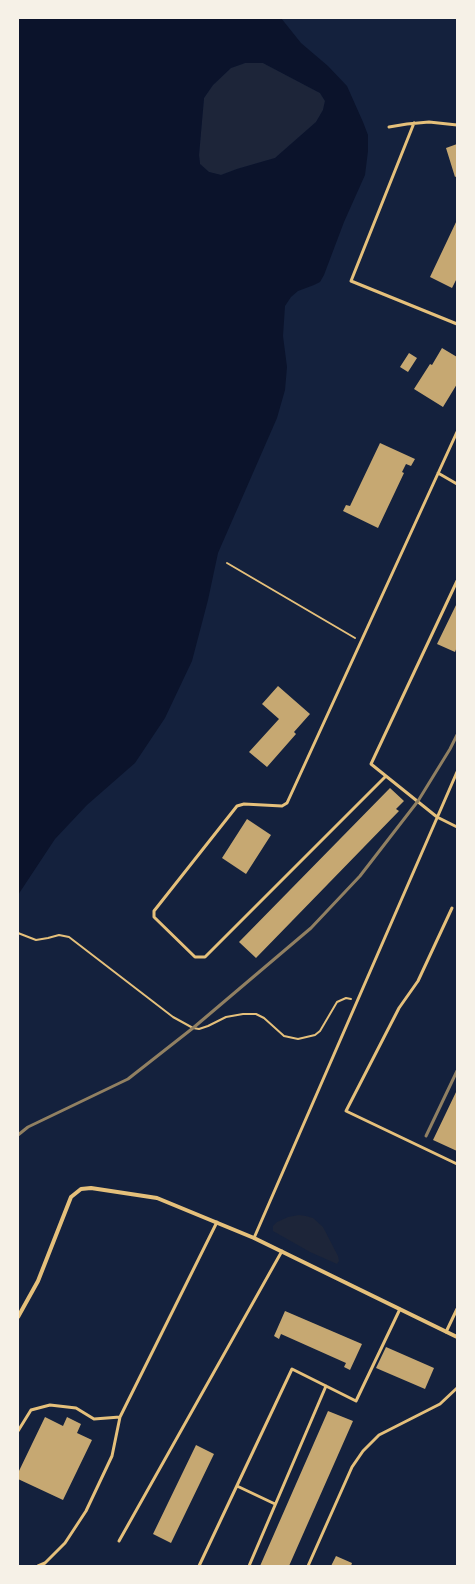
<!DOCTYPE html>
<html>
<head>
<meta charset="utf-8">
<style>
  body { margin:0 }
  #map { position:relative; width:475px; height:1584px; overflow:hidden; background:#14213d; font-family:Roboto,sans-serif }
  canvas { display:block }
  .frame { position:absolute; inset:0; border:19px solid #f6f1e7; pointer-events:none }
</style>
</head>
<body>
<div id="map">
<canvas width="475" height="1584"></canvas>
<div class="frame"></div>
</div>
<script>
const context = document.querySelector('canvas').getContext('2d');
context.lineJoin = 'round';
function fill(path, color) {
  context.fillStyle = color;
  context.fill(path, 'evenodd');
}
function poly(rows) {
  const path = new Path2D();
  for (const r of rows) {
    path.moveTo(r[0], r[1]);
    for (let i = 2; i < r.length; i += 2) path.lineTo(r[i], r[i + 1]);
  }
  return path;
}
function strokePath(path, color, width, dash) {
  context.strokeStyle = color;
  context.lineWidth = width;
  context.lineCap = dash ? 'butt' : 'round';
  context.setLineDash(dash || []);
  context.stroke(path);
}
const green = poly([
  [245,63,263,63,320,93,325,101,323,110,316,122,275,158,237,169,221,175,209,172,200,164,199,155,204,98,213,85,231,68],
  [299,1215,306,1216,313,1218,323,1227,338,1256,339,1261,337,1264,310,1252,273,1231,273,1226,277,1222,288,1217]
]);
const water = poly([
  [18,18,281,18,301,43,328,66,347,86,363,122,368,135,368,151,365,175,344,222,324,275,320,282,314,285,298,291,291,297,285,306,283,336,287,367,285,390,277,418,218,553,208,600,192,661,165,718,135,763,87,805,55,839,18,895],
  [245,63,263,63,320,93,325,101,323,110,316,122,275,158,237,169,221,175,209,172,200,164,199,155,204,98,213,85,231,68]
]);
const building = poly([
  [457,144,457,176,455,177,446,148],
  [457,220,457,278,452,288,430,277],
  [442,348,457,357,457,384,443,407,414,389,430,364,432,365],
  [409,353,417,358,408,372,400,367],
  [380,443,415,459,411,466,406,464,402,472,404,473,378,528,343,511,346,505,350,506],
  [457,603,457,647,455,652,437,644],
  [278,686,310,714,294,732,296,734,267,767,249,752,279,719,262,704],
  [390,788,404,801,396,809,399,811,256,958,239,942],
  [247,819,271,835,246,874,222,858],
  [457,1090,457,1151,433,1140],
  [285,1311,362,1344,350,1370,344,1367,346,1363,281,1334,279,1339,274,1336],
  [386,1347,434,1368,425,1389,376,1368],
  [328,1411,353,1421,289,1566,260,1566],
  [45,1417,63,1426,67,1417,81,1424,77,1433,92,1440,63,1500,18,1479,18,1473],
  [196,1445,214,1454,171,1543,153,1534],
  [336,1556,352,1563,351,1566,331,1566]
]);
const path = poly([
  [227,563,355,638],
  [18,933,36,940,48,938,59,935,69,937,173,1017,193,1028,199,1029,208,1026,226,1017,243,1014,256,1014,264,1018,284,1036,298,1039,315,1035,320,1031,337,1002,346,998,351,999]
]);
const service = poly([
  [414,123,351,281,457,324],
  [389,127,407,124,429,122,457,125],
  [438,473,457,484],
  [457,581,371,764,437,817,457,827],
  [386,776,205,957,195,957,154,917,154,911,237,806,244,804,282,806,287,803,457,432],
  [452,908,418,981,399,1008,346,1111,457,1164],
  [254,1238,457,772],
  [446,1332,457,1309],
  [18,1431,31,1410,50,1405,76,1408,94,1419,120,1417],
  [237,1486,275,1504],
  [119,1541,282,1251],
  [38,1566,45,1563,65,1543,86,1511,112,1456,120,1417,217,1222],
  [199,1566,292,1369,356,1401,400,1309],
  [249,1566,326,1386],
  [308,1566,352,1467,363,1451,379,1435,440,1404,457,1388]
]);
const minor = poly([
  [18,1317,38,1281,71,1197,81,1189,91,1188,157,1198,254,1238,457,1337]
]);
const rail = poly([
  [18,1135,28,1127,128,1079,193,1028,311,928,360,876,418,801,450,749,457,735],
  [426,1136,457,1071]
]);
fill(green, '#1d2539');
fill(water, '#0b132b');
fill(building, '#c6a872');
strokePath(path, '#e5c07b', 2);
strokePath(service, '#e5c07b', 3);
strokePath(minor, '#e5c07b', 4);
strokePath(rail, '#918062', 3);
</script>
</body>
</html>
